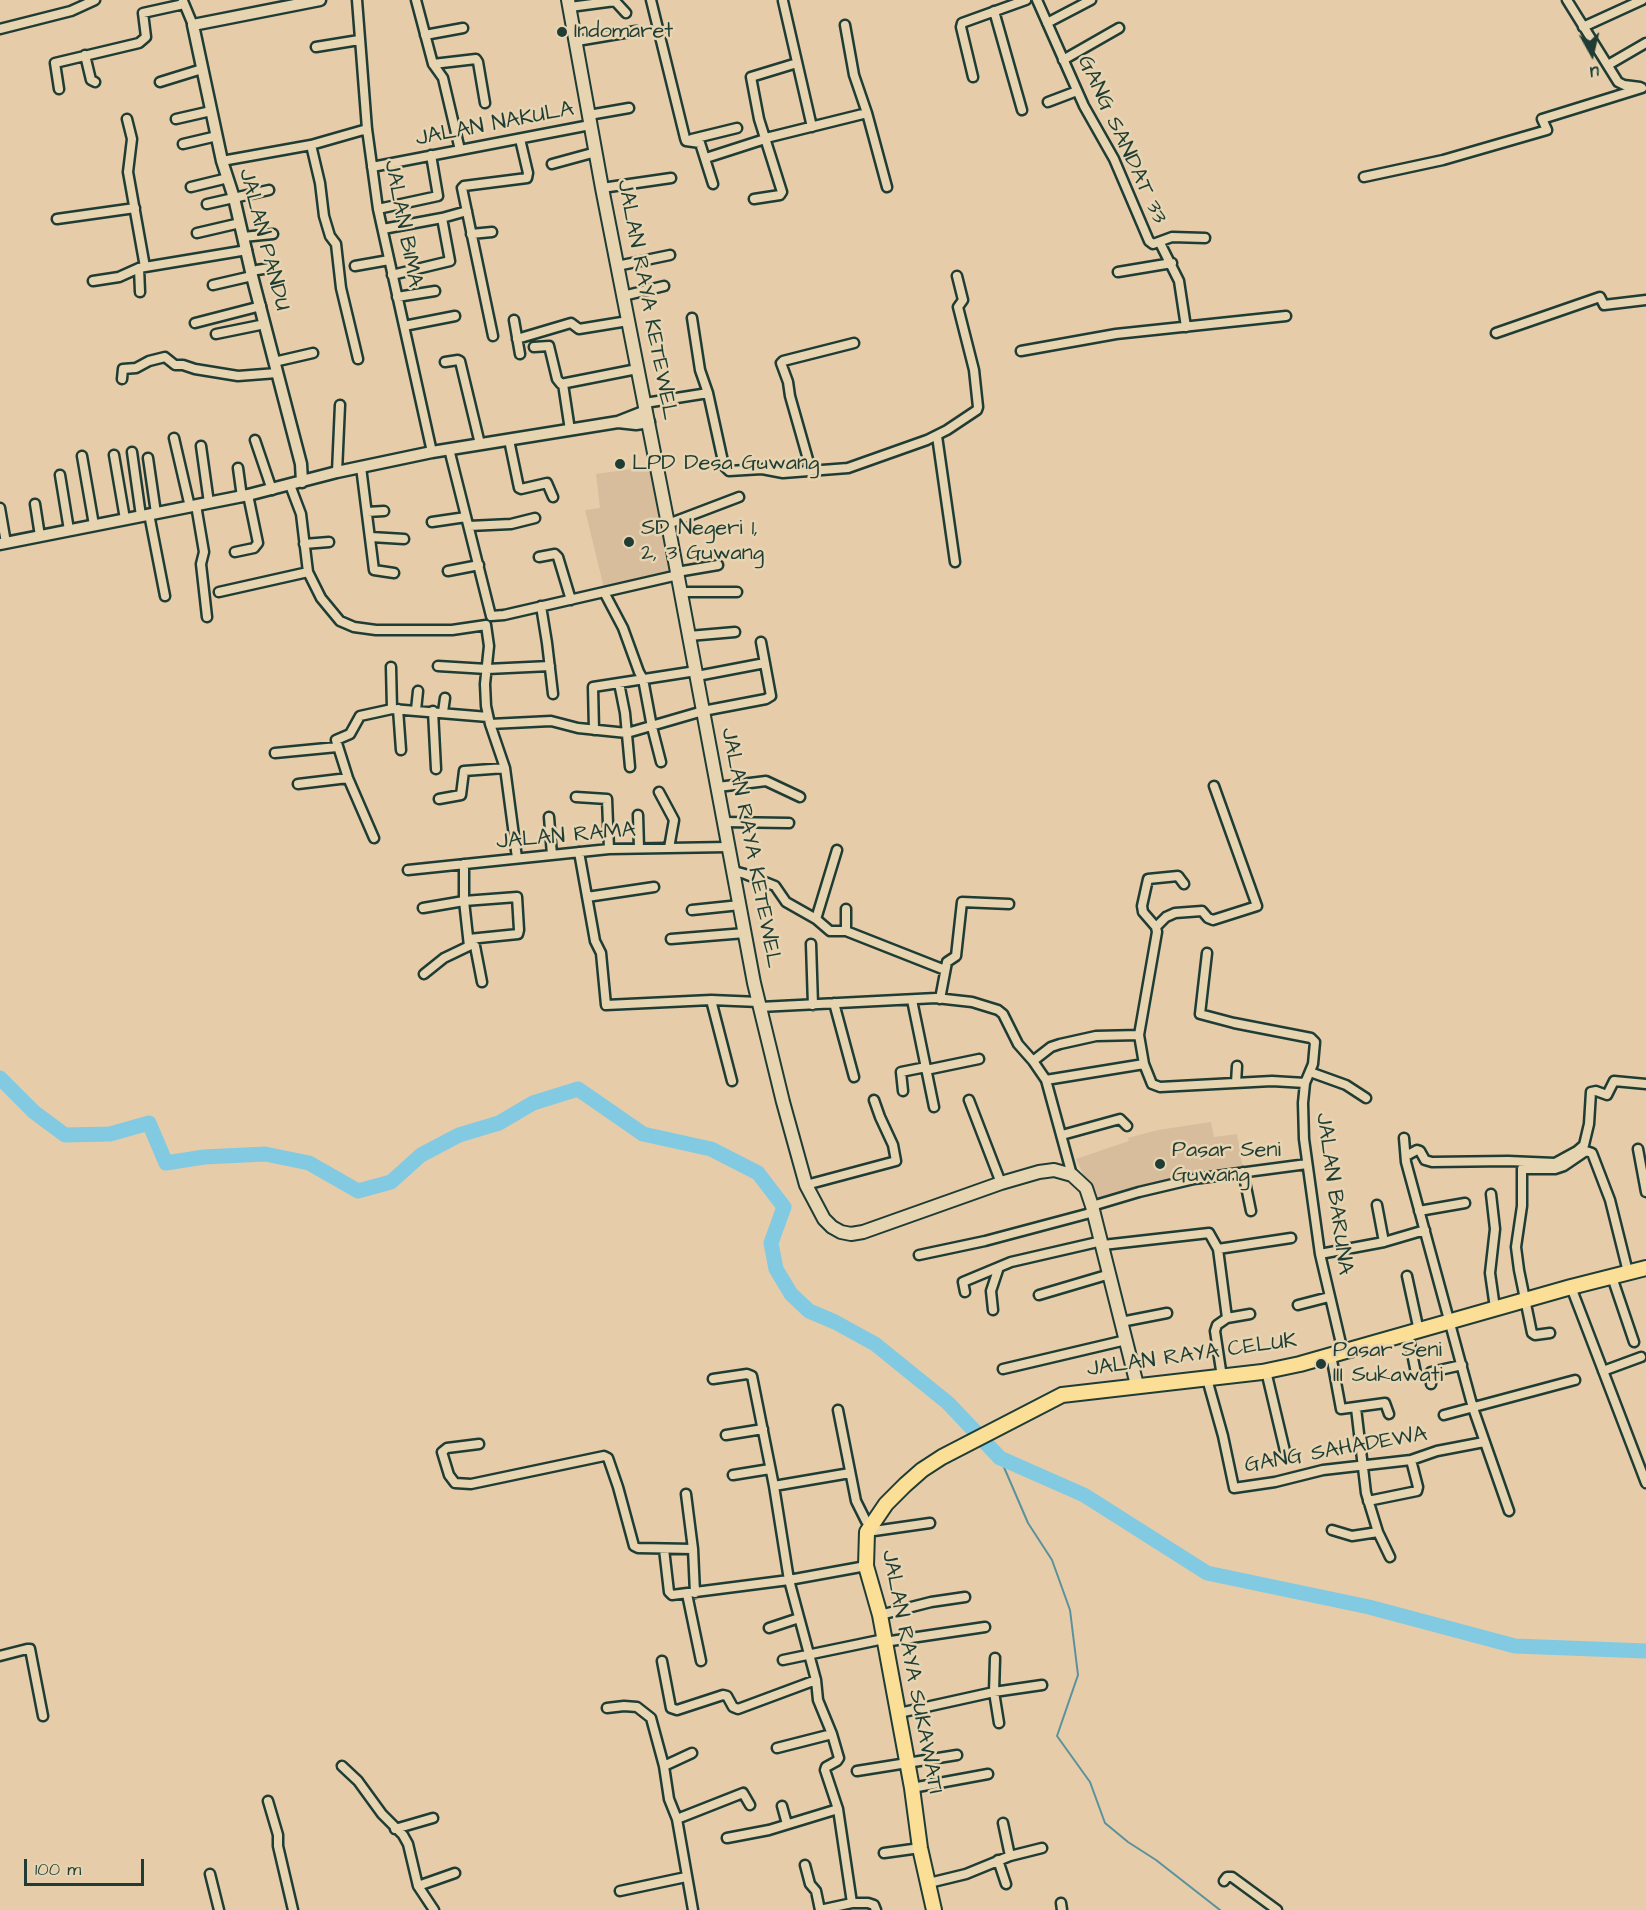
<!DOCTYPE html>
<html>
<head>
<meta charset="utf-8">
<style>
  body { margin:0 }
  #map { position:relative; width:1646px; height:1910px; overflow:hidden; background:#e7ccaa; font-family:"Architects Daughter",sans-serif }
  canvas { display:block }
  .north { position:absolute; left:1562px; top:24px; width:60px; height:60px; -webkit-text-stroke:4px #e7d4b1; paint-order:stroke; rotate:172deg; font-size:16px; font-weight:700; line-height:24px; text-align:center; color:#1f3d34 }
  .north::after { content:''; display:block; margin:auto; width:21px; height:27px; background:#1f3d34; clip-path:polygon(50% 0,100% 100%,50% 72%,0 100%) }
  .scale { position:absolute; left:24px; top:1859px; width:120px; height:27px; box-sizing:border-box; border:3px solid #1f3d34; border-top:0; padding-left:8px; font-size:18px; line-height:21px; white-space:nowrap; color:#1f3d34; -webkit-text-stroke:4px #e7d4b1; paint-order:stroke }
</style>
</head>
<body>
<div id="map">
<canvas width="1646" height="1910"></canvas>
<div class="north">U</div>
<div class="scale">100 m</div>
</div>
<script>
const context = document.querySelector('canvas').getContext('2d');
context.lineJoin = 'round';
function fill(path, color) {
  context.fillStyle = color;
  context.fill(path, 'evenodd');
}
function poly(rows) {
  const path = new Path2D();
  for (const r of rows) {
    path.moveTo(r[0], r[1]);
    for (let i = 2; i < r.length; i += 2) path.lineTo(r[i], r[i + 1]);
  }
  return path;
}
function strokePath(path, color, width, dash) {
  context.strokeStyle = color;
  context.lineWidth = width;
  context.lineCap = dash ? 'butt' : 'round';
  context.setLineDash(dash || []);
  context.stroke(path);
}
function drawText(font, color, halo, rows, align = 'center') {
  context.font = font + ' "Architects Daughter",sans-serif';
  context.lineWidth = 5;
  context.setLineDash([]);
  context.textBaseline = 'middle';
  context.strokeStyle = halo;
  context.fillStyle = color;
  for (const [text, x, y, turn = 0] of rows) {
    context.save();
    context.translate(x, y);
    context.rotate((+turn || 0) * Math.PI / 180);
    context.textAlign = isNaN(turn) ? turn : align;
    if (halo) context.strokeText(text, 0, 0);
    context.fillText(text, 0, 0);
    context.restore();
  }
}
const built = poly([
  [652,466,670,573,604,588,585,510,600,508,596,474],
  [1211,1122,1214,1137,1237,1134,1243,1169,1096,1201,1076,1159,1129,1141,1128,1138,1158,1130]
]);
const stream = poly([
  [1000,1458,1028,1523,1052,1560,1070,1610,1078,1675,1057,1736,1090,1782,1105,1823,1128,1842,1156,1860,1220,1910]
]);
const river = poly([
  [0,1078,34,1112,65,1135,110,1134,149,1123,166,1163,204,1157,265,1154,309,1163,358,1191,391,1182,421,1155,459,1135,499,1123,533,1103,578,1089,643,1134,711,1149,758,1173,784,1207,771,1243,776,1269,791,1294,809,1311,835,1322,875,1344,948,1403,1000,1458,1084,1495,1207,1573,1369,1607,1515,1646,1646,1651]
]);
const minor = poly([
  [357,0,367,129,378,209,432,452],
  [416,0,433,64,443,78,460,150],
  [651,0,685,138,686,141,700,143,713,184],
  [1037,0,1084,106,1114,159,1149,241,1153,244,1172,237,1205,238],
  [1567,0,1618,82,1624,85,1640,87],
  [183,1,193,25],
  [783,1,812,127],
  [570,7,615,1,626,13],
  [994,11,1022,110],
  [1047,23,1091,0],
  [845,25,854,75,867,113,887,187],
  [1583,27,1642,0],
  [0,29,71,11,95,0],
  [425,35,463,28],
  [577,41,636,31],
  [316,47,359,40],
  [85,55,91,80,95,82],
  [1063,60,1119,28],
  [433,64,476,59,478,62,485,103],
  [1608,65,1646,43],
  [973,77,961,27,962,23,1026,0],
  [160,82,202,69],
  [59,89,55,63,139,43,146,37,143,13,184,4],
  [1048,102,1077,91],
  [589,115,629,108],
  [127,119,132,139,128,172,145,267],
  [176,119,211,111],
  [766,138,867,113],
  [692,139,737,128],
  [183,144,217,136],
  [311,145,320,183,324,216,330,236,336,244,341,288,358,359],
  [706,158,765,139],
  [222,161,311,145,367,129],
  [552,164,596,152],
  [372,167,590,125],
  [1364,177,1443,160,1547,130,1542,119,1642,88],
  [191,187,228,178],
  [602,188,671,178],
  [754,199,780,195,782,192,759,119,751,77,797,63],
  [207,204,269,190],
  [378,209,438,196,431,155],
  [57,219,135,208],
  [383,229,442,218,467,211],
  [197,233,240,223],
  [471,234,492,232],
  [243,237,273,234],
  [1160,243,1179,281,1186,327],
  [355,266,389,260],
  [617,266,670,255],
  [139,268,140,292],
  [257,270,270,268],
  [1118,272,1172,263],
  [392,275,450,261,442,218],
  [93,281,119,277,139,268,247,250],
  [213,285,252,276],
  [623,296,664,286],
  [397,297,435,291],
  [692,318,700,370,708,393,724,466,729,471,762,469,783,473,848,468,927,440,947,430,977,410,978,407,974,370,958,307,963,300,957,276],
  [514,320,520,354],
  [195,323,261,306],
  [404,326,455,316],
  [1496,333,1600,297,1604,305,1646,300],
  [216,334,265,324],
  [493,336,462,188,464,186,527,178,528,173,520,139],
  [517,339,571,323,579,329,628,321],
  [534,347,549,346,557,379,561,384,637,369],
  [1021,351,1116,334,1286,316],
  [274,362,313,353],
  [445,362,458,360,460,361,480,444],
  [122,379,123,369,136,368,149,361,165,357,175,365,183,365,195,369,238,376,277,373],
  [563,384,570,430],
  [645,403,708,393],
  [937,436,955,562],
  [174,438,190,507],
  [255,440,272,490],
  [509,440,519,488,521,489,547,483,553,497],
  [201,446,209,503],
  [449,449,491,616],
  [132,452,141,516],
  [114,455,125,519],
  [82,456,94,525],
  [148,458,156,513],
  [361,467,374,570,394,573],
  [238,468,242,497],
  [811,470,790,396,788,382,781,363,783,361,854,343],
  [337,472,340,405],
  [60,475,69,530],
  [290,485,301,514,308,572,321,598,340,621,354,627,376,630,452,630,486,625],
  [35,504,40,536],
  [196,505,204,552,201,564,207,617],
  [0,508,6,543],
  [367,512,384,511],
  [149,514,165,596],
  [432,522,466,517],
  [668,524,739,497],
  [469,526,511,524,535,518],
  [371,537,404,539],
  [304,544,329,542],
  [235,552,254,548,258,543,248,495],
  [539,557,555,554,558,557,571,600],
  [448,571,479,565],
  [677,572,718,565],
  [219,592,308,572],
  [604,592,623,628,639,672,643,679,652,727,661,762],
  [680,592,737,592],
  [541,606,547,643,553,694],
  [491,616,504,615,678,575],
  [486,625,489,646,485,684,486,706,490,724,505,768,517,858],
  [689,636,735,632],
  [438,666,487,669,550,666],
  [391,667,392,709],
  [697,676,765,663],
  [619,683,625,713,630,767],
  [398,709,401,750],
  [416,710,418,691],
  [433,711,436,769],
  [443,712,445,698],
  [490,724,551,721,578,728,627,733,703,711,766,699,771,696,761,642],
  [594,730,593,687,696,671],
  [275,753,337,747],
  [298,784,348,778],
  [718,787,766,781,800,797],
  [659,792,674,820,669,848],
  [576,797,607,799,609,849],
  [439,799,461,795,464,771,505,768],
  [638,815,639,848],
  [549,817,552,855],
  [724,822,789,823],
  [374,838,348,778,336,740,350,734,360,716,392,709,488,717],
  [579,852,595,941,601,953,606,1005,711,1000,759,1002],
  [408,870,609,849,728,847],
  [734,871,745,874,775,886,786,902,816,919,830,931,846,931,945,970],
  [1184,884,1178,876,1148,879,1142,906,1143,912,1156,927,1157,932,1139,1035,1144,1064,1152,1084,1160,1087,1272,1081,1305,1083],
  [587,897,654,887],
  [423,908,464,901,517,897,519,930,518,934,469,939],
  [846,909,846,931],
  [692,910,740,905],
  [816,919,837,850],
  [1156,927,1166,917,1175,913,1202,911,1208,918,1213,920,1257,906,1214,786],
  [671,939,745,933],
  [469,943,475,946,482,982],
  [811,944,813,1005],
  [1207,953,1200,1014,1234,1023,1311,1038,1315,1042,1313,1064,1305,1083,1303,1103,1304,1139,1320,1254,1343,1352],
  [424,974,444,958,469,946,464,901,464,864],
  [940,999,947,962,956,956,962,902,1009,904],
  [711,1000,732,1081],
  [912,1000,934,1107],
  [834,1003,854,1077],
  [760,1007,936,998,972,1002,998,1010,1003,1014,1018,1044,1033,1061,1046,1080,1072,1175],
  [1033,1061,1051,1047,1060,1044,1096,1036,1139,1035],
  [926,1070,979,1059],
  [1310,1072,1346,1085,1366,1098],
  [1046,1080,1144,1064],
  [1236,1083,1237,1066],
  [903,1091,901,1072,926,1067],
  [969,1100,1001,1183],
  [1062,1135,1120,1119,1127,1126],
  [1404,1138,1406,1162,1473,1408,1509,1511],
  [1638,1149,1646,1192],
  [1406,1156,1417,1150,1420,1151,1425,1160,1432,1162,1508,1161,1555,1163,1577,1151,1584,1145,1589,1124,1591,1092,1596,1091,1607,1095,1614,1081,1646,1084],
  [1243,1172,1251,1211],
  [806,1185,896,1161,893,1145,880,1117,874,1100],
  [1491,1194,1495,1229,1490,1273,1495,1308],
  [1377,1205,1384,1242],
  [1092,1206,1139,1192,1194,1179,1307,1164],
  [1419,1211,1465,1203],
  [1103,1245,1209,1233,1218,1249,1227,1318],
  [1218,1249,1291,1238],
  [1320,1254,1384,1242,1425,1230],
  [919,1255,985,1241,1094,1212],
  [1407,1276,1419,1331],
  [1612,1277,1634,1342],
  [1571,1287,1646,1483],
  [965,1292,963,1282,1011,1262,1102,1241],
  [1039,1295,1110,1274],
  [1298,1305,1329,1297],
  [993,1310,991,1291,999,1267],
  [1121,1322,1167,1313],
  [1550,1333,1535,1335,1532,1333,1519,1270,1516,1247,1522,1206,1522,1169,1555,1169,1564,1166,1586,1151,1592,1153,1610,1200,1628,1272],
  [1408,1334,1416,1373],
  [1331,1355,1341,1409,1385,1403,1389,1414],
  [1003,1369,1126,1340],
  [1266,1371,1285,1451],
  [1603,1371,1641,1357],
  [1222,1377,1215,1331,1217,1325,1227,1318,1250,1314],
  [713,1379,747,1374,752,1376,774,1486,789,1580,866,1566],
  [1207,1379,1223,1436,1234,1488,1275,1482,1323,1470,1411,1460,1437,1451,1484,1442],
  [1431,1384,1431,1372,1462,1365],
  [1356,1408,1366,1493,1378,1532,1390,1557],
  [838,1410,856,1501,866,1521,871,1524],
  [1444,1415,1575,1380],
  [726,1435,763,1429],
  [479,1444,447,1448,442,1452,449,1475,455,1483,471,1484,604,1456,608,1458,618,1487,634,1546,638,1548,693,1549],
  [733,1475,770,1469],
  [774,1486,850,1473],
  [686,1494,693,1549,695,1593],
  [1368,1501,1417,1491,1418,1487,1411,1460],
  [1332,1530,1352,1536,1378,1532],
  [867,1532,930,1523],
  [664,1549,669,1592,672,1595,789,1580,816,1680,818,1700,832,1734,777,1748],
  [687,1594,701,1661],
  [880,1615,931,1602,965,1597],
  [769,1628,799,1618],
  [884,1642,985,1627],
  [0,1656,27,1649,30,1649,43,1716],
  [995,1658,994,1692,999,1723],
  [783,1660,884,1639],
  [662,1661,671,1708,677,1710,723,1695,727,1696,733,1707,738,1709,816,1680],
  [607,1708,624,1706,637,1707,651,1718,664,1766,669,1799,677,1819,693,1910],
  [899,1713,994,1692,1042,1685],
  [832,1734,839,1758,837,1761,826,1767,825,1770,838,1809,852,1903],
  [342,1766,358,1781,382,1814,403,1835,408,1844,418,1886],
  [664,1766,692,1753],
  [857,1771,957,1755],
  [912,1788,988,1774],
  [268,1801,278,1835,278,1846,293,1910],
  [782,1806,787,1824],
  [677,1819,743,1793,750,1805],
  [1003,1823,1010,1856],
  [395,1829,433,1818],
  [727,1838,769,1830,838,1809],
  [884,1853,920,1848],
  [998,1860,1006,1884],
  [805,1865,810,1884,816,1891,820,1910],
  [210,1874,219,1910],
  [1224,1881,1227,1877,1232,1877,1277,1910],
  [929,1883,966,1874,1010,1856,1042,1848],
  [620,1891,686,1877],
  [1061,1903,1062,1910],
  [434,1910,418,1886,455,1873],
  [820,1910,852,1903,868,1903,874,1905,876,1910]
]);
const tertiary = poly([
  [618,422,636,424,649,422],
  [302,482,301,464,252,276,234,198,222,161,193,25,320,0],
  [0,544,248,495,337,472,432,452,618,422,646,411]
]);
const secondary = poly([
  [568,0,602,188,668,524,754,983,783,1102,806,1185,824,1219,832,1227,841,1232,851,1234,863,1232,1001,1183,1039,1172,1054,1170,1072,1175,1086,1188,1092,1206,1137,1385]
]);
const trunk = poly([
  [934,1910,920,1848,912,1788,880,1615,866,1566,867,1532,886,1504,905,1485,922,1470,942,1457,1062,1395,1262,1372,1300,1364,1571,1287,1646,1268]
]);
const markers = [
  [562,32,6,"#1f3d34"],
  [620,464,6,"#1f3d34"],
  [629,542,6,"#1f3d34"],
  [1160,1164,6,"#1f3d34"],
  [1321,1364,6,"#1f3d34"]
];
const poiNames = [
  ["Indomaret",574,32],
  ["LPD Desa Guwang",632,464],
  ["SD Negeri 1,",641,529],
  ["2, 3 Guwang",641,554],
  ["Pasar Seni",1172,1151],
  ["Guwang",1172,1176],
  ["Pasar Seni",1333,1351],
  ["III Sukawati",1333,1376]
];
const streetNames = [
  ["JALAN NAKULA",495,125,-11],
  ["GANG SANDAT 33",1121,140,65],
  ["JALAN BIMA",402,224,79],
  ["JALAN PANDU",263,240,75],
  ["JALAN RAYA KETEWEL",646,300,79],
  ["JALAN RAMA",566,837,-5],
  ["JALAN RAYA KETEWEL",750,848,79],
  ["JALAN BARUNA",1333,1194,82],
  ["JALAN RAYA CELUK",1192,1356,-8],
  ["GANG SAHADEWA",1336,1451,-10],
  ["JALAN RAYA SUKAWATI",911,1672,79]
];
fill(built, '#d8bd9d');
strokePath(stream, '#5a929c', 2);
strokePath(river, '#81cae2', 15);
strokePath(minor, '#1f3d34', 13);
strokePath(tertiary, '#1f3d34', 15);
strokePath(secondary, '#1f3d34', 16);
strokePath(trunk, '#1f3d34', 18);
strokePath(minor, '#e7d4b1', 8);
strokePath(tertiary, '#e7d4b1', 10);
strokePath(secondary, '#e7d4b1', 12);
strokePath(trunk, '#fbdf96', 14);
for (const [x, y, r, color] of markers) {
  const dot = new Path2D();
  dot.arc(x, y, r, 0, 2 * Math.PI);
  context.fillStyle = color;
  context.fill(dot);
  strokePath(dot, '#e7d4b1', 2);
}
drawText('22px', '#1f3d34', '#e7d4b1', poiNames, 'left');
drawText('22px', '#1f3d34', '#e7d4b1', streetNames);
</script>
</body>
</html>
